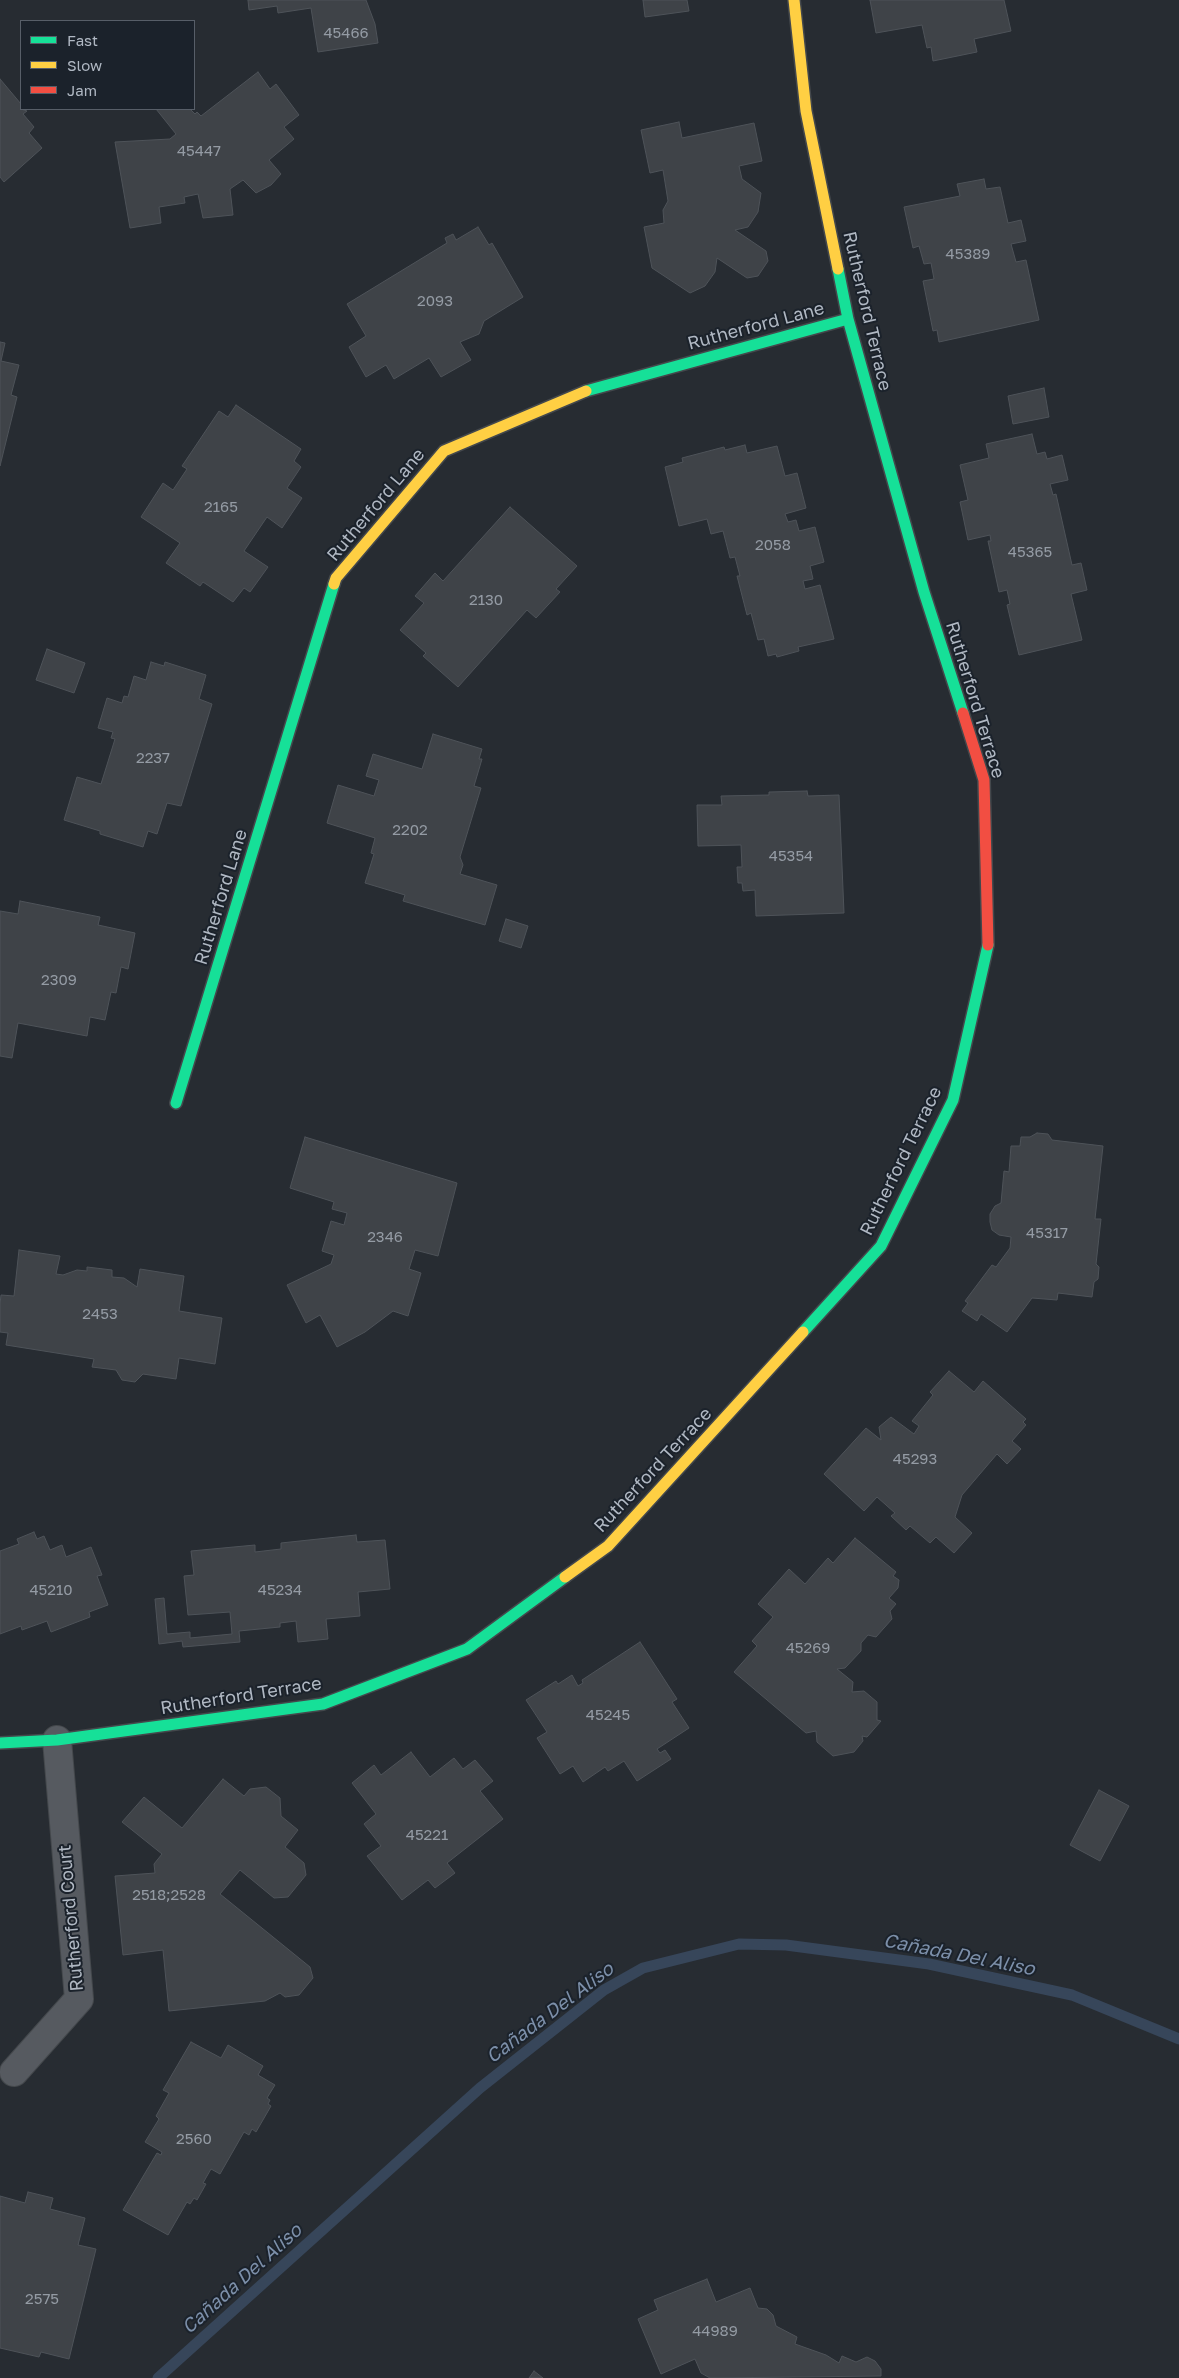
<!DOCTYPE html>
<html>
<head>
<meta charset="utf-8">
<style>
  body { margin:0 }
  #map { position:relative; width:1179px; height:2378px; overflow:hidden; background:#272c32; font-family:"Golos Text",sans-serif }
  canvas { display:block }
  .legend { position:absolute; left:20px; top:20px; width:175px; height:90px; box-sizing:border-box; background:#1b222b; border:1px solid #575e68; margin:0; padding:6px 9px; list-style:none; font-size:15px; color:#b0b8c3 }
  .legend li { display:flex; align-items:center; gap:10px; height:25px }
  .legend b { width:25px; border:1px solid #575e68 }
</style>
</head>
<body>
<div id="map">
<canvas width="1179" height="2378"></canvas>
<ul class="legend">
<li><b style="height:6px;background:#16e098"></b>Fast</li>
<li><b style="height:6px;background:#ffcf43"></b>Slow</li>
<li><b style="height:6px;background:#f24e42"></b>Jam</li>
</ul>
</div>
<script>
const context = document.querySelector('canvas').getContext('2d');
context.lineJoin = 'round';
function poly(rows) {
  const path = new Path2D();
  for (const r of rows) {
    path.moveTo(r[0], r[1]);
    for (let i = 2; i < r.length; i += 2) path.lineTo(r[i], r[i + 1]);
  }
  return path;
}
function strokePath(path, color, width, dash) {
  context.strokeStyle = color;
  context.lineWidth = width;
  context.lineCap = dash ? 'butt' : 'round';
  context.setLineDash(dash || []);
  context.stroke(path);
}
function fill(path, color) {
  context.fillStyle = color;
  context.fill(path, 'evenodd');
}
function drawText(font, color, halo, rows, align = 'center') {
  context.font = font + ' "Golos Text",sans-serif';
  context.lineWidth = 4;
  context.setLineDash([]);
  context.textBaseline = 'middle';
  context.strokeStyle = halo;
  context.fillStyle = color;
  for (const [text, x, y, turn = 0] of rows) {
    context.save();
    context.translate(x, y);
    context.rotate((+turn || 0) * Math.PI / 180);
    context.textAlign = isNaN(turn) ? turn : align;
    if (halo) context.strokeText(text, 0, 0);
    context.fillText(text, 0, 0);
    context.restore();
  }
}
const stream = poly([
  [158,2378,480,2088,604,1990,643,1968,739,1944,786,1945,929,1964,1072,1995,1179,2039]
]);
const building = poly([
  [248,0,366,0,375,24,378,43,318,52,311,8,278,13,277,6,249,10,248,0],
  [643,0,687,0,689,11,645,17,643,0],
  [870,0,1004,0,1011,31,974,39,977,52,933,61,931,47,927,48,922,25,876,33,870,0],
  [258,72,270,89,276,84,299,115,284,127,294,139,269,160,281,174,271,185,256,193,243,180,230,189,233,215,203,218,198,194,184,197,185,203,159,207,161,223,130,228,115,142,170,139,176,134,156,109,190,109,195,114,197,112,201,116,258,72],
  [0,79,21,104,21,109,27,111,23,114,34,127,29,133,42,148,4,182,0,177,0,79],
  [679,122,682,138,754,123,762,161,739,166,742,179,761,193,758,212,748,227,735,230,766,251,768,261,758,276,747,278,717,258,715,272,705,286,690,293,652,268,644,227,664,223,663,210,668,201,663,170,650,173,641,130,679,122],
  [984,179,986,189,1000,187,1008,223,1021,220,1026,241,1011,244,1016,262,1026,260,1039,320,939,342,937,330,933,331,923,281,934,279,931,263,924,264,919,246,913,248,904,207,960,196,957,184,984,179],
  [478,227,489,245,492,243,523,297,484,321,479,334,460,342,471,360,441,377,429,358,394,379,386,365,366,377,349,347,366,336,347,304,447,243,445,238,453,234,456,240,478,227],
  [0,342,5,343,1,361,19,365,11,395,17,397,0,466,0,342],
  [1044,388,1049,417,1013,424,1008,396,1044,388],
  [236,405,301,449,294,461,301,467,287,488,302,498,282,528,267,517,244,551,268,567,250,592,244,588,233,602,203,582,200,586,166,563,180,543,141,517,163,483,173,490,187,469,182,466,219,411,228,417,236,405],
  [1032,434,1037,454,1045,452,1047,459,1062,455,1068,480,1050,484,1053,495,1056,494,1072,565,1081,563,1087,590,1071,594,1082,640,1019,655,1007,605,1010,604,1007,590,999,592,988,541,991,541,990,535,968,540,960,502,968,500,960,465,989,458,986,444,1032,434],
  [745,445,747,453,777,446,785,476,797,473,806,508,785,514,788,522,796,520,799,531,815,527,824,562,810,566,813,579,803,581,805,589,820,585,834,639,798,647,799,651,777,657,776,654,768,656,764,639,758,640,751,613,747,615,737,576,740,576,735,557,730,558,723,531,711,534,707,519,679,526,665,467,683,462,682,458,724,447,725,450,745,445],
  [510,507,577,566,556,589,560,592,536,618,527,610,458,687,423,656,426,653,400,630,424,603,415,596,435,573,443,581,510,507],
  [47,649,85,663,74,693,36,680,47,649],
  [151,662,164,666,165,662,206,675,199,699,212,704,181,806,167,803,157,834,148,831,143,847,100,834,100,831,64,820,77,777,101,784,115,739,111,738,113,732,98,728,107,698,122,703,124,696,128,697,134,676,146,680,151,662],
  [433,734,482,749,479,759,482,759,474,786,481,788,460,857,463,865,460,874,497,885,485,925,403,901,405,895,365,883,374,854,371,853,375,838,327,823,338,785,374,796,379,780,366,776,373,754,422,769,433,734],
  [807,791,808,796,839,795,844,913,756,916,755,890,743,891,742,883,738,883,737,867,742,867,741,845,698,846,697,805,722,805,721,796,769,795,769,792,807,791],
  [20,901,100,917,98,925,135,933,128,969,121,967,116,993,111,992,105,1020,90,1017,87,1036,18,1023,12,1058,0,1056,0,911,18,914,20,901],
  [506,919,528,926,521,948,499,941,506,919],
  [1037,1133,1048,1134,1052,1140,1103,1146,1095,1219,1101,1219,1096,1264,1099,1267,1098,1279,1094,1282,1092,1297,1058,1293,1057,1300,1032,1298,1007,1332,981,1314,977,1321,962,1311,968,1303,965,1301,992,1265,996,1267,1010,1248,1011,1237,999,1235,992,1230,990,1222,990,1214,995,1206,1001,1203,1004,1171,1009,1172,1011,1146,1020,1146,1021,1137,1030,1137,1037,1133],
  [305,1137,457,1183,438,1256,415,1250,409,1269,421,1273,408,1316,393,1311,365,1332,337,1347,320,1315,306,1323,287,1285,331,1264,334,1255,322,1251,331,1221,344,1225,347,1213,332,1209,334,1202,290,1188,305,1137],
  [19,1250,60,1256,56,1274,63,1275,77,1270,87,1271,87,1267,112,1270,112,1277,124,1278,137,1287,140,1269,184,1276,179,1311,222,1318,215,1364,179,1358,176,1379,143,1374,135,1382,122,1380,116,1370,92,1367,94,1359,6,1345,8,1333,0,1332,0,1304,1,1295,14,1296,19,1250],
  [949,1371,974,1392,983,1381,1026,1419,1023,1422,1026,1425,1012,1441,1021,1449,1007,1464,997,1454,962,1495,955,1517,972,1533,954,1553,936,1537,930,1543,910,1526,906,1530,891,1516,895,1513,877,1497,864,1511,824,1474,866,1428,881,1440,879,1427,891,1417,914,1434,919,1426,912,1421,933,1395,930,1392,949,1371],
  [34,1532,37,1539,44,1536,50,1550,62,1545,66,1557,91,1547,102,1575,97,1576,108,1605,89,1612,90,1617,51,1632,47,1621,22,1630,21,1626,0,1634,0,1551,19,1544,17,1539,34,1532],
  [356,1535,357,1542,385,1540,390,1589,358,1592,360,1616,326,1619,328,1639,298,1642,296,1621,280,1623,280,1627,239,1631,240,1642,183,1647,182,1641,159,1644,155,1599,164,1598,167,1634,190,1632,190,1638,232,1634,230,1612,188,1615,184,1576,194,1575,191,1551,255,1545,255,1552,281,1549,281,1543,356,1535],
  [855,1538,896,1572,893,1576,899,1580,898,1588,889,1598,896,1604,890,1611,892,1619,876,1637,868,1635,861,1643,861,1651,845,1668,837,1669,853,1682,852,1692,864,1691,877,1702,877,1720,881,1721,867,1737,862,1736,863,1741,854,1752,833,1756,817,1742,816,1731,806,1733,734,1672,757,1646,752,1641,773,1617,758,1604,789,1569,805,1584,828,1558,833,1563,855,1538],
  [640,1642,677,1699,672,1702,689,1728,657,1749,660,1753,665,1750,671,1759,637,1781,624,1761,608,1771,605,1767,583,1782,573,1766,560,1774,537,1738,547,1732,526,1700,556,1681,558,1684,572,1675,578,1686,583,1683,582,1680,640,1642],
  [411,1752,430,1777,454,1758,463,1769,475,1760,493,1781,480,1791,503,1819,447,1863,455,1873,435,1888,428,1880,402,1900,367,1856,381,1846,364,1824,376,1814,352,1783,374,1765,381,1775,411,1752],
  [223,1779,244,1796,250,1789,266,1787,280,1798,281,1816,298,1830,285,1847,304,1863,306,1875,288,1897,274,1898,240,1870,220,1894,310,1967,313,1978,299,1995,285,1997,280,1993,265,2001,169,2011,163,1950,123,1955,115,1876,155,1873,154,1864,162,1854,122,1822,144,1797,182,1828,223,1779],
  [1099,1790,1129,1806,1100,1861,1070,1845,1099,1790],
  [191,2042,221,2058,228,2045,263,2066,258,2075,275,2085,267,2098,270,2100,268,2104,271,2106,256,2132,252,2129,249,2135,244,2132,220,2174,211,2169,203,2183,206,2184,197,2200,194,2198,190,2204,187,2202,168,2235,123,2210,157,2153,161,2155,162,2152,145,2142,159,2119,156,2116,169,2093,163,2090,191,2042],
  [28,2192,53,2198,50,2209,85,2218,78,2245,96,2249,69,2359,41,2352,39,2357,0,2348,0,2196,25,2203,28,2192],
  [707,2279,716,2302,750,2288,758,2308,767,2309,773,2315,776,2326,797,2337,795,2344,826,2355,839,2363,842,2356,856,2362,867,2357,875,2361,881,2369,881,2376,710,2378,701,2373,695,2359,661,2374,638,2319,658,2310,654,2300,707,2279],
  [534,2371,543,2378,529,2378,534,2371]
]);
const street = poly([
  [14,2072,79,1999,57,1740]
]);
const fast = poly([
  [838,269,848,319,924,592,963,713],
  [586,391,848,319],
  [176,1103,334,584],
  [803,1332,881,1246,953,1100,988,945],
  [0,1743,57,1740,323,1704,467,1649,565,1577]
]);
const slow = poly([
  [794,0,806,111,838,269],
  [334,584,336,578,444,451,586,391],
  [565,1577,608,1546,803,1332]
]);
const jam = poly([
  [963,713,984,780,988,945]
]);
const numberNames = [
  ["45466",346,33],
  ["45447",199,151],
  ["45389",968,254],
  ["2093",435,301],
  ["2165",221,507],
  ["2058",773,545],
  ["45365",1030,552],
  ["2130",486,600],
  ["2237",153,758],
  ["2202",410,830],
  ["45354",791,856],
  ["2309",59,980],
  ["45317",1047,1233],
  ["2346",385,1237],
  ["2453",100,1314],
  ["45293",915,1459],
  ["45210",51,1590],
  ["45234",280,1590],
  ["45269",808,1648],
  ["45245",608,1715],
  ["45221",427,1835],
  ["2518;2528",169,1895],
  ["2560",194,2139],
  ["2575",42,2299],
  ["44989",715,2331]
];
const streetNames = [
  ["Rutherford Terrace",867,311,77],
  ["Rutherford Lane",756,326,-15],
  ["Rutherford Lane",376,505,-50],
  ["Rutherford Terrace",975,700,73],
  ["Rutherford Lane",221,897,-73],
  ["Rutherford Terrace",901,1161,-64],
  ["Rutherford Terrace",653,1470,-47],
  ["Rutherford Terrace",241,1696,-9],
  ["Rutherford Court",71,1918,-95]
];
const waterNames = [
  ["Cañada Del Aliso",959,1955,11],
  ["Cañada Del Aliso",550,2013,-37],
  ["Cañada Del Aliso",242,2279,-42]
];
strokePath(stream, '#37465a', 11);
fill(building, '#3f4348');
strokePath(building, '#4e5359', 1);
strokePath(street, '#44484c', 30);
strokePath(fast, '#44484c', 14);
strokePath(slow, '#44484c', 14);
strokePath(jam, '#44484c', 14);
strokePath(street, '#565a60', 28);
strokePath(fast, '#16e098', 11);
strokePath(slow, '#ffcf43', 11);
strokePath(jam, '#f24e42', 11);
drawText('15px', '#949ba4', null, numberNames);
drawText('18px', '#b0b8c3', '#1b222b', streetNames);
drawText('italic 19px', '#7c8fa9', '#1b222b', waterNames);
</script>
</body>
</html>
